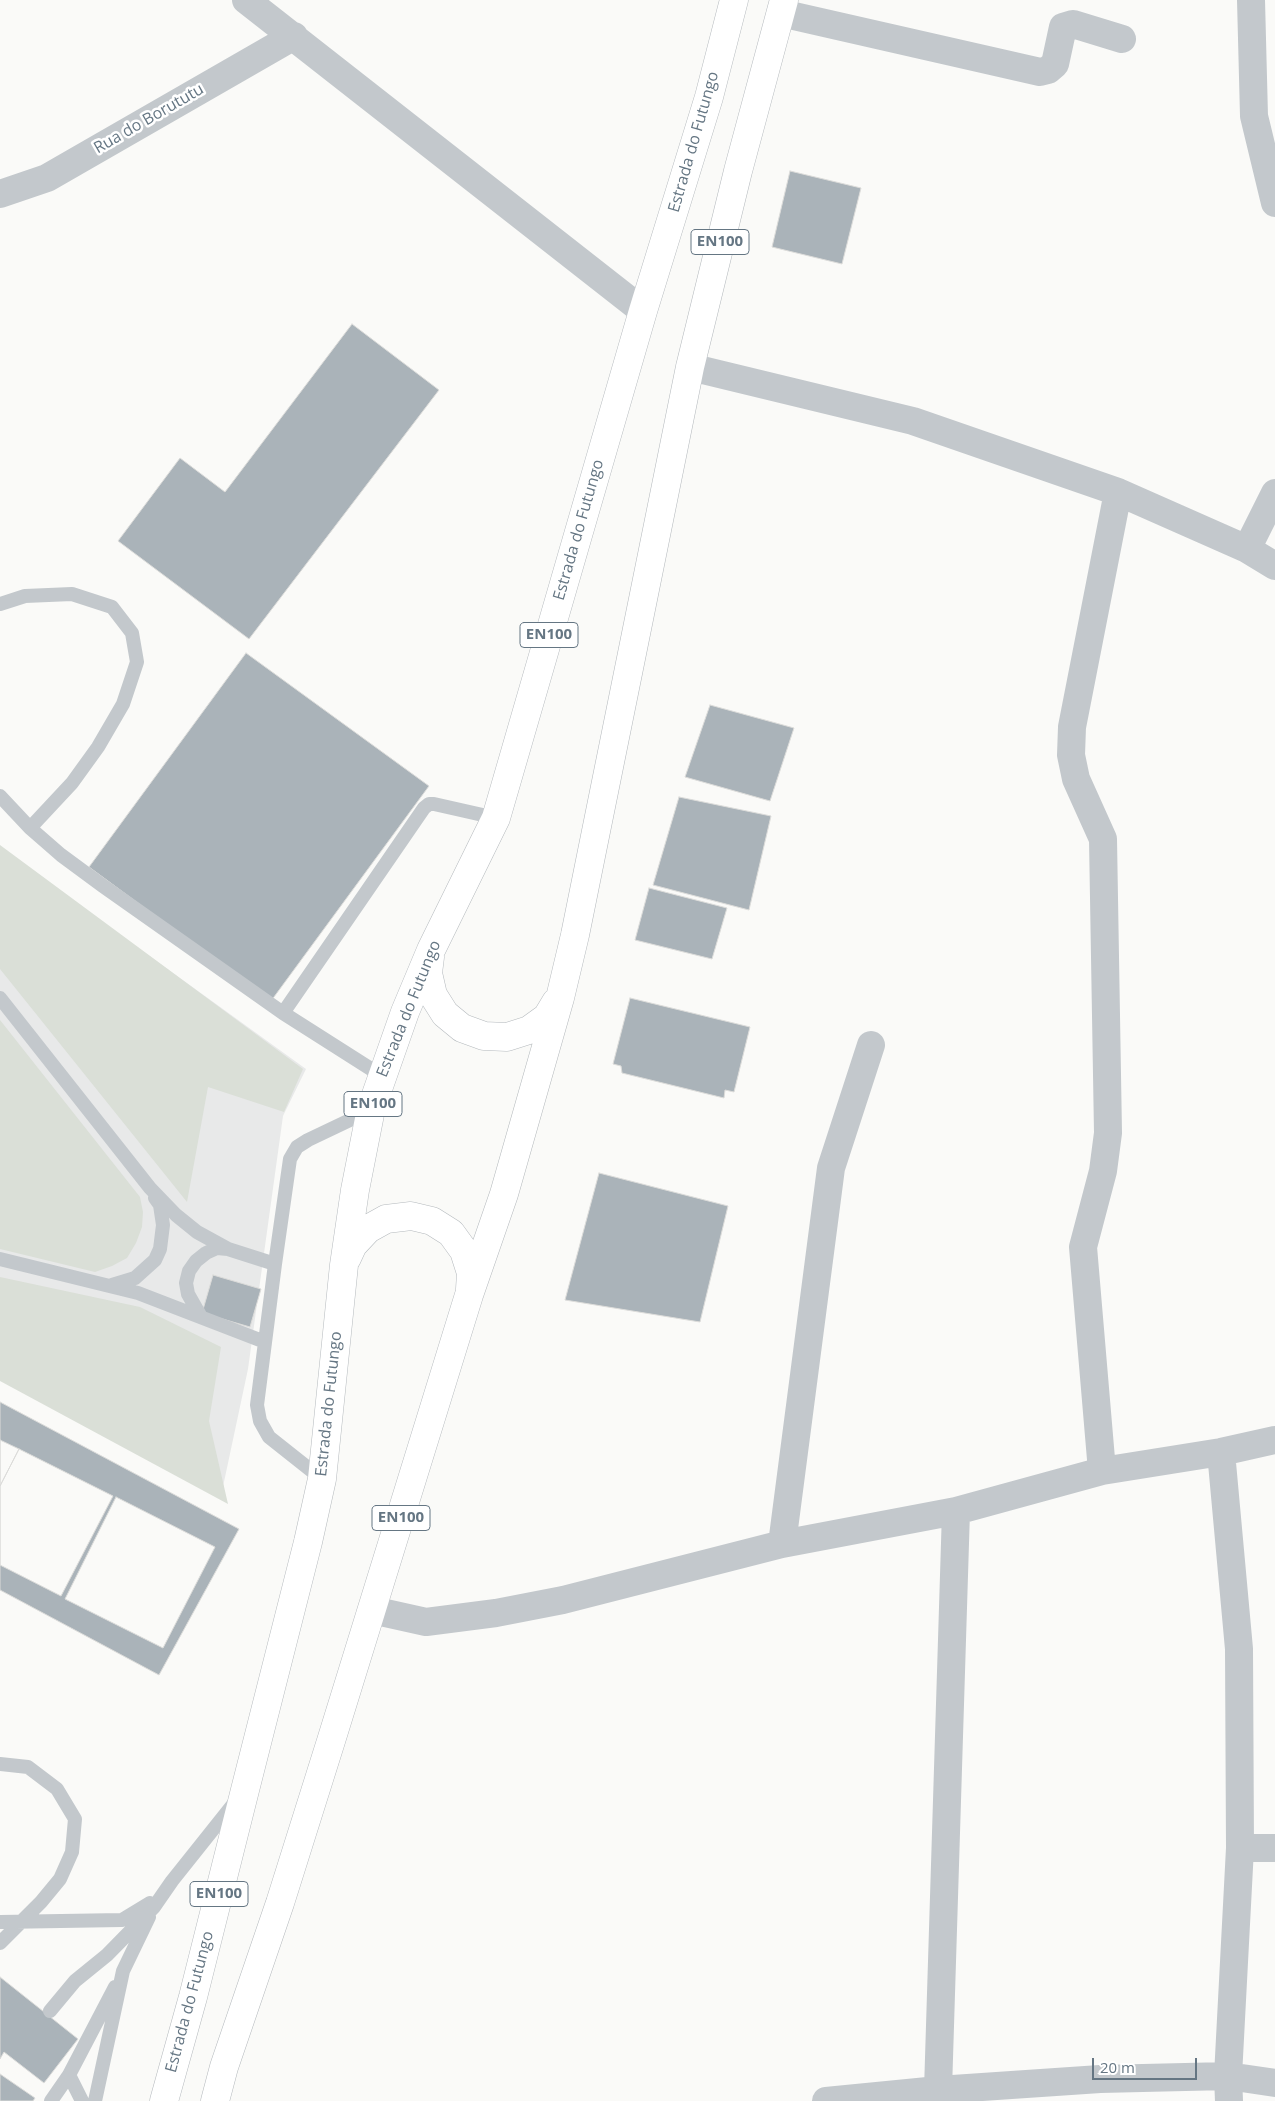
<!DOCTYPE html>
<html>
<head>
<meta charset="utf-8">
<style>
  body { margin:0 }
  #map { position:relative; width:1275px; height:2101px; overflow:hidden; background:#fafaf8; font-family:"Open Sans",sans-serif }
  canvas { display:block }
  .scale { position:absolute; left:1092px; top:2058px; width:105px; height:22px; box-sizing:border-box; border:2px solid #657683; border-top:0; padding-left:6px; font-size:15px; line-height:18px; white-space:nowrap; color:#657683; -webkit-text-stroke:4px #fff; paint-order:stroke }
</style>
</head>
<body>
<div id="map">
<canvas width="1275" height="2101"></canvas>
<div class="scale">20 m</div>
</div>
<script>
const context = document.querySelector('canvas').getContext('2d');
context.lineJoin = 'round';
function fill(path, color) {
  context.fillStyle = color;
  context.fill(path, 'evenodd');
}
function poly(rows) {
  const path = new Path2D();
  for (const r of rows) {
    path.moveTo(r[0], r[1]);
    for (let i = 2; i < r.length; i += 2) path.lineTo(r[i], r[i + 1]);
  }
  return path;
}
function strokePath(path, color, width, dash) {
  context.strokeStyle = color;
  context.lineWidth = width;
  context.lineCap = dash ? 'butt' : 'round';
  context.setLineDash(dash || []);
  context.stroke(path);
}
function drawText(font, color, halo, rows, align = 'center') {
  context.font = font + ' "Open Sans",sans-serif';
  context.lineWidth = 5;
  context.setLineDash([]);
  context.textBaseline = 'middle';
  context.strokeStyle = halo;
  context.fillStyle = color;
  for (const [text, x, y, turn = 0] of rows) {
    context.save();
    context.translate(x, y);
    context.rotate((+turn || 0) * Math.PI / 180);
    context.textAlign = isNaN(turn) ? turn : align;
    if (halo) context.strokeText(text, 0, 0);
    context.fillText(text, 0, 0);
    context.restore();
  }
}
const built = poly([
  [0,848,306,1069,283,1116,248,1369,221,1496,0,1377]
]);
const green = poly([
  [0,845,303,1069,284,1112,208,1087,187,1202,0,969],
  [0,1020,140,1197,143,1212,142,1227,136,1243,127,1258,112,1266,95,1272,0,1249],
  [0,1277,140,1307,221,1347,209,1421,228,1504,0,1381]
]);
const building = poly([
  [790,171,861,188,842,264,772,247,790,171],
  [352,324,439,390,249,639,118,541,180,458,225,492,352,324],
  [246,653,429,786,271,1001,89,867,246,653],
  [710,705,794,728,770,801,685,777,710,705],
  [679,797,771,816,749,910,653,885,679,797],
  [649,888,727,908,712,959,635,940,649,888],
  [630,998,750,1027,734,1092,725,1090,724,1098,622,1073,621,1066,613,1064,630,998],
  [599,1173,728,1206,700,1322,565,1300,599,1173],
  [213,1275,261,1289,250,1327,202,1313,213,1275],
  [0,1402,239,1529,159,1675,0,1590,0,1402],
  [0,1440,19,1449,0,1486,0,1440],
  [19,1449,113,1496,61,1596,0,1565,0,1486,19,1449],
  [116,1497,215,1547,163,1648,65,1599,116,1497],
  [0,1977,78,2039,44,2083,4,2052,0,2059,0,1977],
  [0,2074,35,2098,33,2101,0,2101,0,2074]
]);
const lane = poly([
  [0,604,25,596,72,594,112,607,132,633,137,662,123,704,98,747,72,783,30,828],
  [0,796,30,828,61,855,103,886,283,1013,382,1076],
  [0,998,150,1188,176,1215,197,1232,228,1249,275,1264],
  [283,1013,424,808,429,804,434,804,496,818],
  [0,1259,138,1293,265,1342],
  [112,1285,135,1278,155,1260,160,1249,163,1225,160,1205,155,1198],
  [201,1317,188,1294,186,1283,189,1271,196,1261,206,1253,217,1248,228,1249],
  [322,1479,269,1437,260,1421,257,1405,275,1264,290,1159,297,1147,308,1140,371,1110],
  [0,1764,28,1767,57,1789,75,1819,72,1852,60,1879,41,1902,0,1943],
  [0,1922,122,1920,150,1903],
  [50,2011,75,1981,107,1955,154,1907,172,1881,235,1802],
  [69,2075,82,2101],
  [51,2101,69,2075,115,1987],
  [95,2101,123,1971,149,1917]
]);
const street = poly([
  [246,0,643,311],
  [1251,0,1254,116,1275,203],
  [781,13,1040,72,1048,70,1055,64,1063,27,1073,24,1122,39],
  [0,194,47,178,294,36],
  [690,367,913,421,1118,492,1247,549,1275,566],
  [1247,549,1275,493],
  [1221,1452,1239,1649,1240,1848,1228,2076,1229,2101],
  [1102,1471,1083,1247,1103,1171,1108,1133,1103,839,1076,779,1071,755,1072,727,1118,492],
  [782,1544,831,1168,871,1045],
  [372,1610,426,1622,496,1613,563,1600,782,1544,956,1511,1102,1471,1221,1452,1275,1440],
  [1240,1848,1275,1848],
  [938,2090,956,1511],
  [826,2101,938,2090,1100,2079,1228,2076,1275,2083]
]);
const highway = poly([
  [430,957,428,973,433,995,445,1014,462,1028,484,1036,507,1037,529,1030,547,1017,556,1002],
  [347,1258,353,1245,368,1229,386,1219,411,1216,432,1221,451,1233,464,1251,471,1273,470,1289],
  [164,2101,193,1997,245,1790,308,1542,322,1479,344,1265,355,1190,371,1109,405,1012,431,950,496,818,643,311,709,97,734,0],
  [215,2101,224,2067,280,1903,331,1741,469,1295,504,1194,560,998,575,935,690,367,738,171,784,0]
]);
const shields = [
  [720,242,58],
  [549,635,58],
  [373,1104,58],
  [401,1518,58],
  [219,1894,58]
];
const shieldNames = [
  ["EN100",720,242],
  ["EN100",549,635],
  ["EN100",373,1104],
  ["EN100",401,1518],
  ["EN100",219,1894]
];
const streetNames = [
  ["Rua do Borututu",149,119,-30],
  ["Estrada do Futungo",694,142,-74],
  ["Estrada do Futungo",579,530,-74],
  ["Estrada do Futungo",409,1009,-68],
  ["Estrada do Futungo",329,1404,-84],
  ["Estrada do Futungo",190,2002,-75]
];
fill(built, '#e8e9e9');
fill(green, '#dadfd7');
fill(building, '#aab3b9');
strokePath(building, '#dcdcda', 1);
strokePath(highway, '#b4b9bd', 29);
strokePath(lane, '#c3c8cc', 14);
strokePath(street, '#c3c8cc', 28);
strokePath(highway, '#fff', 28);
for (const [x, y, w] of shields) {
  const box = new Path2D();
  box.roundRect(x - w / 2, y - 12.5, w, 25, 4);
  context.fillStyle = '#fff';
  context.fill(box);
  strokePath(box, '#657683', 1);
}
drawText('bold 15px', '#657683', null, shieldNames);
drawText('16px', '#657683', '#fff', streetNames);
</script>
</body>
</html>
